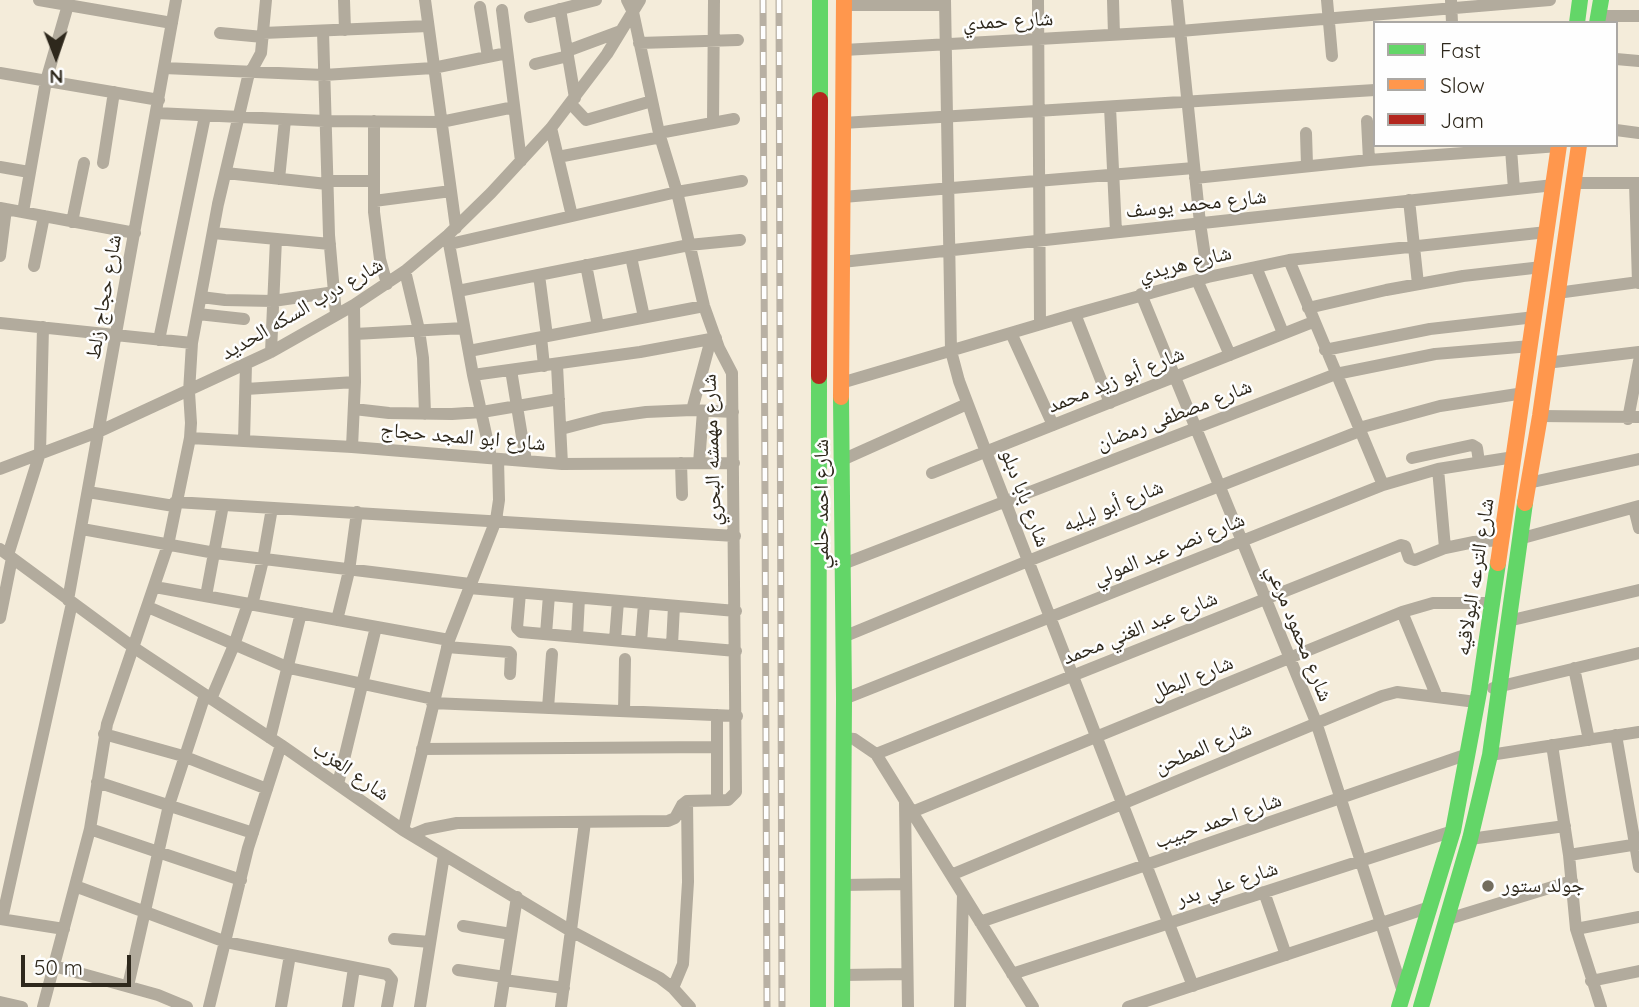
<!DOCTYPE html>
<html>
<head>
<meta charset="utf-8">
<style>
  body { margin:0 }
  #map { position:relative; width:1639px; height:1007px; overflow:hidden; background:#f4ecda; font-family:Quicksand,sans-serif }
  canvas { display:block }
  .legend { position:absolute; left:1373px; top:21px; width:245px; height:126px; box-sizing:border-box; background:#fefefe; border:2px solid #aba8a4; margin:0; padding:9px 12px; list-style:none; font-size:21px; color:#2e281c }
  .legend li { display:flex; align-items:center; gap:14px; height:35px }
  .legend b { width:35px; border:2px solid #aba8a4 }
  .north { position:absolute; left:21px; top:21px; width:70px; height:70px; -webkit-text-stroke:5px #fefefe; paint-order:stroke; rotate:179deg; font-size:19px; font-weight:700; line-height:28px; text-align:center; color:#2e281c }
  .north::after { content:''; display:block; margin:auto; width:24px; height:32px; background:#2e281c; clip-path:polygon(50% 0,100% 100%,50% 72%,0 100%) }
  .scale { position:absolute; left:21px; top:955px; width:110px; height:32px; box-sizing:border-box; border:4px solid #2e281c; border-top:0; padding-left:9px; font-size:21px; line-height:24px; white-space:nowrap; color:#2e281c; -webkit-text-stroke:5px #fefefe; paint-order:stroke }
</style>
</head>
<body>
<div id="map">
<canvas width="1639" height="1007"></canvas>
<ul class="legend">
<li><b style="height:9px;background:#63d668"></b>Fast</li>
<li><b style="height:9px;background:#ff974d"></b>Slow</li>
<li><b style="height:9px;background:#b3261e"></b>Jam</li>
</ul>
<div class="north">N</div>
<div class="scale">50 m</div>
</div>
<script>
const context = document.querySelector('canvas').getContext('2d');
context.lineJoin = 'round';
function poly(rows) {
  const path = new Path2D();
  for (const r of rows) {
    path.moveTo(r[0], r[1]);
    for (let i = 2; i < r.length; i += 2) path.lineTo(r[i], r[i + 1]);
  }
  return path;
}
function strokePath(path, color, width, dash) {
  context.strokeStyle = color;
  context.lineWidth = width;
  context.lineCap = dash ? 'butt' : 'round';
  context.setLineDash(dash || []);
  context.stroke(path);
}
function drawText(font, color, halo, rows, align = 'center') {
  context.font = font + ' Quicksand,"Noto Naskh Arabic",sans-serif';
  context.lineWidth = 5;
  context.setLineDash([]);
  context.textBaseline = 'middle';
  context.strokeStyle = halo;
  context.fillStyle = color;
  for (const [text, x, y, turn = 0] of rows) {
    context.save();
    context.translate(x, y);
    context.rotate((+turn || 0) * Math.PI / 180);
    context.textAlign = isNaN(turn) ? turn : align;
    if (halo) context.strokeText(text, 0, 0);
    context.fillText(text, 0, 0);
    context.restore();
  }
}
const street = poly([
  [39,0,172,23],
  [344,0,345,30],
  [425,0,456,228],
  [945,0,951,351,959,381,986,452,1193,986],
  [1038,0,1040,324],
  [1113,0,1114,35],
  [1177,0,1200,223,1208,277],
  [1327,0,1332,56],
  [1451,0,1452,23],
  [844,5,945,5],
  [480,7,488,57],
  [560,9,575,98],
  [502,10,521,161],
  [1598,16,1639,16],
  [530,17,596,0],
  [323,31,329,235,336,315],
  [220,33,263,37],
  [263,33,428,26],
  [639,43,738,40],
  [844,50,1180,31,1550,0],
  [567,51,621,31],
  [1616,59,1639,61],
  [535,64,568,56],
  [164,68,324,75,433,68,507,53],
  [0,73,159,100],
  [571,104,586,120,652,101],
  [1110,107,1116,232],
  [156,113,325,121,441,122,514,107],
  [374,121,374,212,380,259,387,284],
  [1367,121,1369,160],
  [713,123,714,0],
  [843,123,1375,90],
  [551,128,572,216],
  [1616,130,1639,133],
  [659,133,734,119],
  [1306,133,1307,165],
  [1511,149,1514,189],
  [558,157,661,137],
  [103,163,114,92],
  [0,167,29,172],
  [226,173,327,184],
  [1195,178,1369,160,1559,146],
  [279,179,285,120],
  [327,181,374,181],
  [1574,183,1639,183],
  [1635,183,1638,283],
  [843,197,1194,168],
  [1409,200,1418,284],
  [374,201,451,191],
  [0,208,135,233],
  [23,212,46,81,68,5],
  [72,222,84,163],
  [213,233,330,244],
  [448,238,473,375,491,457],
  [450,244,677,192,742,181],
  [0,256,6,209],
  [631,257,644,317],
  [1289,260,1383,485],
  [842,262,1554,185],
  [586,265,598,326],
  [34,266,44,216],
  [1256,267,1283,333],
  [405,271,419,330,423,358,425,414],
  [539,275,547,336],
  [1197,280,1230,355],
  [458,291,689,245,740,240],
  [1557,293,1639,282],
  [1141,294,1316,722,1403,992],
  [201,297,225,300,273,301,335,292],
  [1308,308,1386,290,1463,276,1542,267],
  [198,314,244,319],
  [1075,314,1110,403],
  [0,323,192,343],
  [1011,333,1053,425],
  [355,334,464,328],
  [541,337,544,366],
  [159,340,205,116],
  [1325,350,1430,329,1535,317],
  [469,351,704,306],
  [271,352,276,239],
  [1546,363,1639,352],
  [557,365,562,464],
  [511,370,526,461],
  [473,375,640,352,716,338],
  [841,383,1075,314,1208,277,1289,260,1547,232],
  [246,389,355,382],
  [354,409,389,413,452,414,482,412,559,399],
  [692,410,711,339],
  [1540,416,1639,417],
  [1628,419,1639,361],
  [1359,428,1440,406,1524,393],
  [561,429,603,418,646,412,692,410,733,412],
  [190,438,352,447,562,464,734,463],
  [244,441,246,364],
  [352,447,355,382,354,305],
  [1412,458,1472,445,1477,448,1479,462],
  [842,460,967,404],
  [681,463,682,495],
  [699,463,703,411],
  [0,469,98,432,271,352,354,305,405,271,448,235,491,193,551,128,607,54,640,0],
  [1438,469,1445,548],
  [932,473,1313,322],
  [1528,483,1639,459],
  [88,492,174,506],
  [175,502,735,536],
  [1634,508,1639,528],
  [82,529,215,553,470,584],
  [1519,539,1639,506],
  [0,549,133,647,281,745,403,830,571,931,660,978,673,988,690,1007],
  [8,555,40,453,43,327],
  [843,564,1336,374,1435,354,1531,346],
  [155,587,449,640],
  [469,588,736,611],
  [520,593,517,628,521,632,736,651],
  [206,596,223,505],
  [68,600,176,0],
  [252,605,263,560,272,508],
  [148,607,289,668,433,699],
  [1402,612,1437,697],
  [0,618,12,558],
  [337,620,349,571,357,512],
  [1508,621,1639,590],
  [546,634,549,595],
  [577,637,579,598],
  [843,637,1028,561,1360,431],
  [615,640,618,601],
  [641,642,644,603],
  [672,645,674,606],
  [447,647,509,652,511,654,510,674],
  [1574,668,1589,740],
  [1493,688,1639,653],
  [211,699,234,645,248,604],
  [844,699,1383,485,1438,469,1514,457],
  [432,703,737,716],
  [548,708,552,654],
  [624,711,625,659],
  [717,715,717,800],
  [104,734,183,756,267,789],
  [1616,735,1639,867],
  [270,738,301,613],
  [844,738,854,739,876,754,1033,1007],
  [1552,745,1569,855,1576,929,1601,1007],
  [422,749,717,747],
  [876,754,1401,545,1405,546,1409,558,1415,560,1445,548,1474,542,1501,540],
  [1490,755,1639,732],
  [97,782,253,833],
  [338,784,376,627],
  [905,802,908,1007],
  [912,812,1402,612,1433,603,1492,603],
  [90,829,241,880],
  [403,830,449,640,496,520,499,500,498,459],
  [411,835,426,829,457,823,668,821,675,818,682,805,687,801,728,800,736,792,732,373,719,348,704,306,677,192,659,133,633,12,627,0],
  [1470,839,1565,826],
  [1569,855,1639,844],
  [951,875,1382,696,1397,692,1476,702],
  [843,885,906,884],
  [75,886,226,942,387,974,392,980,387,1007],
  [1264,892,1286,955],
  [0,919,64,929],
  [2,919,72,603],
  [1448,919,1572,881],
  [980,922,1468,754],
  [463,926,511,934],
  [1576,929,1639,917],
  [394,939,430,942],
  [54,966,158,995,187,1007],
  [458,970,505,977],
  [1012,974,1453,831],
  [843,975,907,974],
  [504,980,564,988],
  [1591,981,1639,971],
  [128,986,169,805,205,695],
  [673,988,683,964,688,882,687,801],
  [0,1002,22,1007],
  [43,1007,90,829,107,724,168,545,190,438,191,423,189,392,192,343,218,204,248,77,261,53,266,0],
  [209,1007,248,848,281,745],
  [281,1007,290,955],
  [348,1007,354,968],
  [420,1007,444,855],
  [500,1007,517,897],
  [561,1007,585,822],
  [960,1007,963,895],
  [1128,1007,1430,907]
]);
const fast = poly([
  [1577,23,1580,0],
  [1597,23,1601,0],
  [820,100,820,0],
  [841,397,844,699,842,1007],
  [818,1007,819,376],
  [1399,1007,1453,831,1479,692,1498,563],
  [1421,1007,1470,839,1490,755,1525,503]
]);
const slow = poly([
  [841,397,844,0],
  [1525,503,1540,416,1579,145],
  [1498,563,1559,145]
]);
const jam = poly([
  [819,376,820,100]
]);
const rail = poly([
  [763,0,767,1007],
  [779,0,782,1007]
]);
const markers = [
  [1488,886,7,"#736d5e"]
];
const streetNames = [
  ["شارع حمدي",1008,21,-3],
  ["شارع محمد يوسف",1196,204,-6],
  ["شارع هريدي",1185,264,-14],
  ["شارع حجاج زلط",104,297,-80],
  ["شارع درب السكه الحديد",302,309,-30],
  ["شارع أبو زيد محمد",1116,380,-22],
  ["شارع مصطفى رمضان",1174,415,-21],
  ["شارع ابو المجد حجاج",463,437,5],
  ["شارع مهمشه البحري",712,450,-92],
  ["شارع بابا دبلو",1025,498,69],
  ["شارع احمد حلمي",822,504,-90],
  ["شارع أبو ليليه",1113,506,-22],
  ["شارع نصر عبد المولي",1169,549,-22],
  ["شارع الترعه البولاقيه",1475,577,-81],
  ["شارع عبد الغني محمد",1140,628,-22],
  ["شارع محمود مرعي",1299,633,68],
  ["شارع البطل",1192,678,-22],
  ["شارع المطحن",1203,748,-23],
  ["شارع العزب",351,771,35],
  ["شارع احمد حبيب",1218,821,-19],
  ["شارع علي بدر",1227,884,-18]
];
const poiNames = [
  ["جولد ستور",1502,886]
];
strokePath(street, '#b2ab9d', 12);
strokePath(fast, '#63d668', 16);
strokePath(slow, '#ff974d', 16);
strokePath(jam, '#b3261e', 16);
strokePath(rail, '#b8b0a3', 7);
strokePath(rail, '#fefefe', 4.5, [13]);
for (const [x, y, r, color] of markers) {
  const dot = new Path2D();
  dot.arc(x, y, r, 0, 2 * Math.PI);
  context.fillStyle = color;
  context.fill(dot);
  strokePath(dot, '#fefefe', 2.5);
}
drawText('21px', '#2e281c', '#fefefe', streetNames);
drawText('21px', '#2e281c', '#fefefe', poiNames, 'left');
</script>
</body>
</html>
